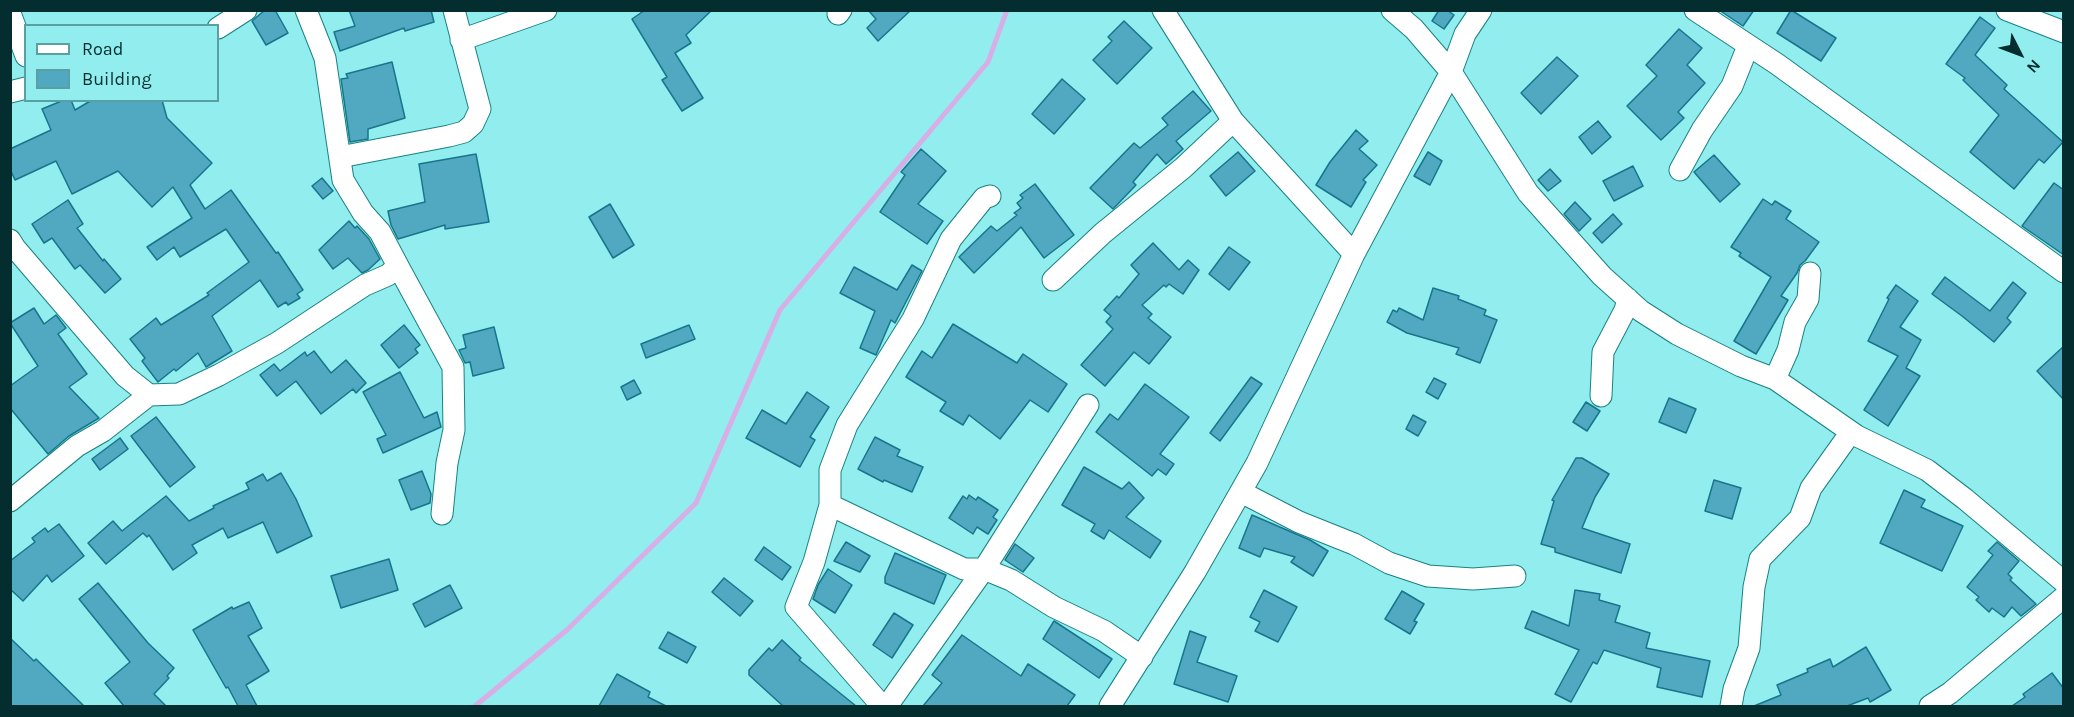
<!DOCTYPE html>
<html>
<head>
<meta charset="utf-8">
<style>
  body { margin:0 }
  #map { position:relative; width:2074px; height:717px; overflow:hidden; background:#91edee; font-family:Karla,sans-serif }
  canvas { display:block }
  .frame { position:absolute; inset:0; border:12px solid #032d2e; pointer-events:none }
  .legend { position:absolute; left:24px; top:24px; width:195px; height:78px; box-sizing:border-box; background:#91edee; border:2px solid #58a0a1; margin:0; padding:8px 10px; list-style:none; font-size:18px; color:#032d2e }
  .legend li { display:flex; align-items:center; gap:12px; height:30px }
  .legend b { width:30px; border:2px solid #58a0a1 }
  .north { position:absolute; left:1990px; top:24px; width:60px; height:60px; -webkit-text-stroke:4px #91edee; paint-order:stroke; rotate:132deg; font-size:16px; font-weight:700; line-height:24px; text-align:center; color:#032d2e }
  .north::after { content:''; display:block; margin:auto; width:21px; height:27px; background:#032d2e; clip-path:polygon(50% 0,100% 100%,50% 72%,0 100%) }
</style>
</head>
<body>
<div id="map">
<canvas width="2074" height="717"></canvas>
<div class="frame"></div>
<ul class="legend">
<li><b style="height:8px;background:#fff"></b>Road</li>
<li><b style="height:16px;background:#50a9c0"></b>Building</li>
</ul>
<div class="north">N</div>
</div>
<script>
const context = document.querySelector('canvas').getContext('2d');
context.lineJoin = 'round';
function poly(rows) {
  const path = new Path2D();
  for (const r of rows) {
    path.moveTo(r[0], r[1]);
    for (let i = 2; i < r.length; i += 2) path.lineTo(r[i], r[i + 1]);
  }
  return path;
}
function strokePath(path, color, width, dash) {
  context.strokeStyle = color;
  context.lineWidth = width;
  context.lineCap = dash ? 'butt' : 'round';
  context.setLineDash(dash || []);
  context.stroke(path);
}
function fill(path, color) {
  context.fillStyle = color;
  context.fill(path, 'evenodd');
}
const stream = poly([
  [475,706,568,629,696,503,780,310,988,62,1007,10]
]);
const building = poly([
  [265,10,275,10,288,33,266,45,252,21,265,10],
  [349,10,431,10,434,22,405,31,404,28,340,51,334,32,355,26,349,10],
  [645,10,712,10,686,35,691,43,675,53,703,98,682,111,662,80,667,77,632,19,645,10],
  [868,10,911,10,878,41,867,28,876,19,868,10],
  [1439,10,1447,10,1454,15,1444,29,1432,21,1439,10],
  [1719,10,1754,10,1743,26,1719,10],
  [1791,10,1836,38,1821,61,1777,33,1791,10],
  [1980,17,1995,28,1975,55,2007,85,2004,89,2063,142,2044,163,2039,159,2014,189,1970,152,1999,115,1963,80,1965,78,1946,64,1980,17],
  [1124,21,1152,48,1117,84,1093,60,1112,41,1108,37,1124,21],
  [1679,29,1702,48,1687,65,1705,83,1678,112,1684,118,1661,140,1627,106,1657,76,1646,65,1679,29],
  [1557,57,1578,76,1541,114,1521,93,1557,57],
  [392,62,405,118,368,129,368,139,350,142,341,79,348,78,346,74,392,62],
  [1062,79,1085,99,1054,134,1032,114,1062,79],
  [1193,91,1211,111,1176,141,1183,149,1166,164,1157,154,1133,182,1136,185,1113,209,1090,188,1134,143,1140,148,1168,125,1162,118,1193,91],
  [64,100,71,100,75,110,92,100,162,100,167,118,212,163,190,185,205,209,231,190,276,253,278,252,303,290,297,294,300,298,288,305,286,302,278,307,260,280,212,316,232,351,206,367,198,353,176,371,174,369,158,382,142,361,145,358,130,339,156,318,161,325,209,295,207,293,249,262,226,229,180,257,174,247,157,260,147,247,192,218,173,187,152,207,118,171,72,194,56,161,15,180,10,169,10,149,51,130,42,109,64,100],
  [1598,121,1611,137,1592,154,1579,137,1598,121],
  [1356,130,1368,141,1359,149,1377,165,1363,180,1366,182,1351,207,1316,185,1330,162,1356,130],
  [921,149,946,171,918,204,943,221,927,244,880,212,905,175,901,172,921,149],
  [1238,152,1255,171,1226,196,1210,176,1238,152],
  [1428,152,1442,161,1430,185,1414,176,1428,152],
  [476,154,489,222,445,229,445,225,398,239,391,225,388,211,425,202,419,164,476,154],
  [1714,155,1740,184,1720,202,1694,172,1714,155],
  [1633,166,1643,186,1614,201,1603,181,1633,166],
  [1550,169,1561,181,1548,191,1538,180,1550,169],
  [322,178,333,191,323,199,312,186,322,178],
  [2054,183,2064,190,2064,255,2022,226,2054,183],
  [1035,184,1074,235,1044,258,1021,227,974,273,959,257,991,226,997,231,1017,215,1014,213,1021,208,1017,203,1023,198,1020,195,1035,184],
  [1763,199,1772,205,1775,201,1791,211,1786,219,1819,242,1805,261,1800,265,1797,273,1781,296,1788,300,1756,354,1734,341,1771,277,1739,256,1741,253,1731,247,1763,199],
  [68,200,83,224,77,228,103,261,104,259,121,279,105,293,80,265,75,269,52,238,44,243,32,224,68,200],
  [1575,202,1591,219,1579,231,1564,214,1575,202],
  [610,204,634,245,613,258,589,217,610,204],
  [1613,214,1622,224,1602,243,1593,233,1613,214],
  [349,221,355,228,357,226,369,239,380,259,368,270,362,273,348,258,333,269,319,250,349,221],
  [1153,243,1179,270,1188,260,1199,270,1183,294,1169,284,1166,287,1164,285,1142,305,1152,314,1148,318,1171,337,1149,364,1134,352,1105,386,1081,365,1113,329,1106,322,1111,316,1104,310,1117,296,1119,298,1139,274,1131,265,1153,243],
  [1229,247,1250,262,1229,290,1209,274,1229,247],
  [912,265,922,271,895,323,891,320,876,355,860,348,875,311,840,293,854,267,897,290,912,265],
  [1945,277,1990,311,2013,282,2026,293,2007,318,2011,322,1994,342,1962,316,1932,294,1945,277],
  [1896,285,1918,301,1900,327,1921,340,1906,368,1920,376,1888,426,1864,410,1898,356,1868,341,1889,299,1887,298,1896,285],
  [1433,288,1459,296,1458,299,1486,310,1484,315,1497,320,1480,363,1456,354,1459,348,1407,333,1387,322,1393,310,1397,312,1399,308,1423,320,1433,288],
  [34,308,44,324,56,315,66,328,58,334,87,374,69,387,99,418,69,436,48,454,10,408,10,386,38,366,10,323,34,308],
  [953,324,1017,363,1023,354,1067,384,1048,412,1030,400,1000,439,969,415,963,425,940,411,946,402,906,377,922,351,932,358,953,324],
  [404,325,420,345,415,349,418,353,399,368,381,345,404,325],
  [689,325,695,339,646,358,641,344,689,325],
  [494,327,504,368,473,376,470,362,465,363,460,352,459,350,466,348,463,335,494,327],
  [2064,346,2064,400,2037,371,2064,346],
  [314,351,331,373,346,360,366,383,356,393,353,389,321,414,296,381,277,396,260,375,274,364,280,371,305,352,307,356,314,351],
  [400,372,424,418,437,412,441,427,383,453,377,439,386,435,363,392,400,372],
  [1251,377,1262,384,1220,441,1210,433,1251,377],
  [1434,378,1446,384,1438,399,1426,392,1434,378],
  [634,380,641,393,627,400,621,387,634,380],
  [1145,384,1189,417,1160,454,1174,464,1166,475,1158,469,1152,476,1096,432,1110,414,1118,420,1145,384],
  [807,392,829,407,810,437,815,440,800,467,746,438,762,410,786,424,807,392],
  [1669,398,1696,409,1686,433,1659,422,1669,398],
  [1586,402,1600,411,1587,431,1573,422,1586,402],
  [1413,415,1426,422,1418,436,1406,429,1413,415],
  [156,417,195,467,170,487,131,436,156,417],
  [875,437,900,450,897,456,923,467,912,492,884,480,883,482,858,469,875,437],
  [120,438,128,449,100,470,92,459,120,438],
  [1576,458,1582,458,1609,474,1595,497,1582,528,1630,544,1621,573,1555,552,1555,548,1541,544,1554,501,1552,500,1576,458],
  [1084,467,1122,489,1129,482,1144,498,1126,517,1161,541,1150,558,1109,530,1104,539,1091,531,1095,524,1062,505,1084,467],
  [422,471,431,494,430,503,411,510,399,480,422,471],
  [281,473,296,499,312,536,277,553,263,522,228,538,223,528,192,545,197,553,173,570,149,535,147,537,143,533,106,564,88,543,113,521,122,531,166,496,189,521,214,508,213,506,249,489,246,483,263,474,267,481,281,473],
  [1714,480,1741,488,1732,519,1705,511,1714,480],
  [1904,490,1925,500,1921,507,1963,526,1942,571,1880,543,1904,490],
  [969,495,976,500,978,497,998,510,993,517,997,520,988,534,977,527,973,534,949,518,963,496,967,499,969,495],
  [1252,515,1310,540,1328,551,1313,576,1291,562,1295,557,1264,548,1260,557,1239,548,1252,515],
  [59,524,84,556,52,582,47,575,23,601,10,589,10,561,35,542,32,538,45,528,48,532,59,524],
  [846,542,870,556,860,572,834,561,846,542],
  [1997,542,2019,561,2008,574,2012,578,2010,580,2036,604,2021,616,2012,607,2004,617,1992,608,1989,612,1976,600,1979,597,1967,587,1993,555,1988,551,1997,542],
  [1015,544,1034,558,1023,572,1005,560,1015,544],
  [764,547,791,567,782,580,755,560,764,547],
  [895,553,946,575,934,604,885,583,885,577,895,553],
  [389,559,398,590,341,608,331,576,389,559],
  [828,569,852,585,835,613,813,599,818,585,828,569],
  [724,578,753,601,740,616,712,592,724,578],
  [98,583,148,643,174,668,167,676,169,678,154,694,166,706,124,706,105,683,130,662,79,599,98,583],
  [450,585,462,608,425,627,413,604,450,585],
  [1264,590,1297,607,1278,642,1255,631,1260,622,1250,617,1264,590],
  [1575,590,1600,594,1599,600,1620,606,1615,622,1650,633,1646,648,1710,661,1702,697,1657,687,1661,668,1604,650,1597,664,1593,662,1571,702,1555,694,1579,650,1525,628,1532,611,1569,626,1575,590],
  [1402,591,1424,604,1414,621,1417,622,1410,634,1385,619,1402,591],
  [249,602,262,628,248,636,269,671,246,685,257,706,238,706,228,687,226,688,193,630,232,607,233,609,249,602],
  [894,613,913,625,892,658,873,645,894,613],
  [1054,621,1112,659,1099,678,1043,639,1054,621],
  [1190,631,1206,637,1197,662,1237,676,1228,702,1174,684,1190,631],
  [668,632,696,647,687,663,659,648,668,632],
  [962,635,1021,676,1028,664,1075,695,1067,706,923,706,942,683,932,675,962,635],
  [10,638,34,661,36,659,84,706,10,706,10,638],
  [782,640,801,658,799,660,856,706,783,706,749,675,749,670,769,648,772,651,782,640],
  [1866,647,1891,690,1870,702,1868,698,1847,706,1754,706,1781,695,1777,685,1808,672,1807,669,1830,659,1833,667,1866,647],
  [2052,673,2064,689,2064,706,2012,706,2025,697,2023,694,2052,673],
  [617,674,650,692,648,697,666,706,599,706,617,674]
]);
const minor = poly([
  [1163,10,1233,121,1354,254],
  [1392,10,1414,29,1451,72,1528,193,1602,276,1641,311,1677,334,1741,366,1775,379,1857,436,1927,470,1965,499,2064,582],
  [1695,10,1777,64,2064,272],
  [2007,10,2064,32],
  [10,13,26,56],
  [838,14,841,10],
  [218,28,246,10],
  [461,40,546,10],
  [10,92,26,88],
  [340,157,449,136,464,132,473,124,480,109,454,10],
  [1680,170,1702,130,1732,86,1748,46],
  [10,240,15,248,125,376,149,395,179,394,219,375,277,343,365,285,388,275,398,266,380,232,363,213,343,180,325,58,306,10],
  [398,266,453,367,454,430,447,463,442,514],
  [1053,280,1103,233,1183,168,1233,121],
  [1775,379,1788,350,1795,322,1808,299,1810,273],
  [1601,396,1603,352,1625,310,1628,299],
  [1241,492,1299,522,1354,544,1389,563,1428,576,1473,579,1515,576],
  [10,501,77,446,103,431,149,395],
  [830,505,964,569,984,569,1011,580,1054,607,1104,631,1142,657],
  [882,706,796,607,814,562,830,505,830,470,847,425,913,319,951,239,984,198,990,196],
  [887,706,984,569,1088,405],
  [1110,706,1195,572,1257,463,1354,254,1451,72,1465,34,1481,10],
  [1731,706,1734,689,1749,648,1754,587,1760,559,1800,518,1811,488,1851,432],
  [1930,706,1950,693,2064,597]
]);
strokePath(stream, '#d8aee7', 5);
fill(building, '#50a9c0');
strokePath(building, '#16768b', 1.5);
strokePath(minor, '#198284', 23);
strokePath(minor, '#fff', 21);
</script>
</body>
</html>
